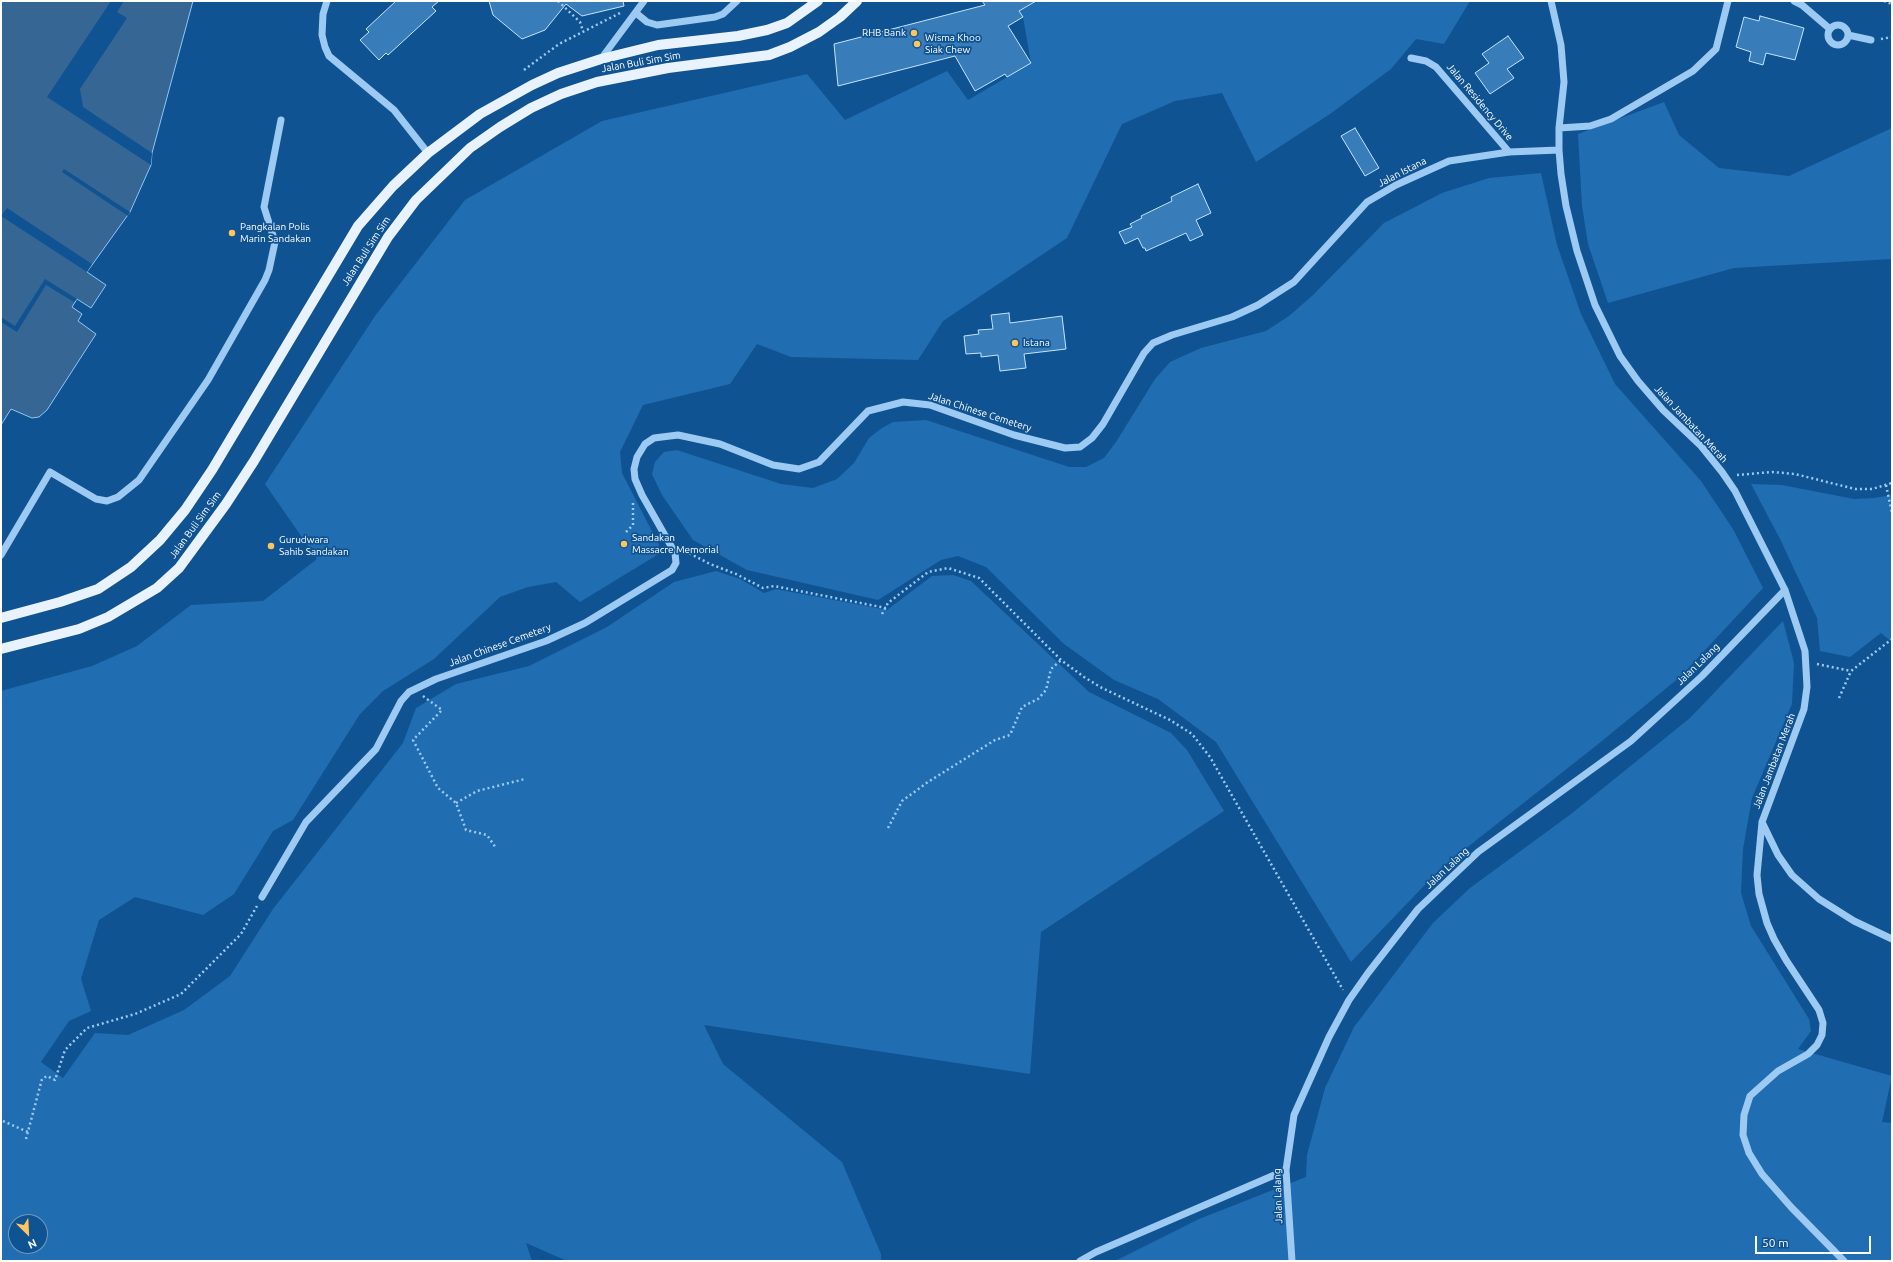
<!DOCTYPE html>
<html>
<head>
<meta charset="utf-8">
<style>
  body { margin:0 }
  #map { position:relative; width:1893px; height:1262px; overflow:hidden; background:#105392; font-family:Ubuntu,sans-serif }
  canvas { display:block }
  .frame { position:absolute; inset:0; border:2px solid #fff; pointer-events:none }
  .north { position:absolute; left:8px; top:1214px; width:40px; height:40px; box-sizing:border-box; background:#105392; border:1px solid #7098be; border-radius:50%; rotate:156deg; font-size:11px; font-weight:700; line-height:16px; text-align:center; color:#fff }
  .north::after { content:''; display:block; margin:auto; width:14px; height:18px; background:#ffc45e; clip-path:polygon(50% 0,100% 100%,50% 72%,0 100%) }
  .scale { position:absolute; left:1755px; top:1236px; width:116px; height:18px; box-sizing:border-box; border:2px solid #fff; border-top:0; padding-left:5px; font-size:12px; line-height:14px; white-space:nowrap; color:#fff; -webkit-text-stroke:3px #105392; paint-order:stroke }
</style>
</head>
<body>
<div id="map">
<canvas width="1893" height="1262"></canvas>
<div class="frame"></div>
<div class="north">N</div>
<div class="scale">50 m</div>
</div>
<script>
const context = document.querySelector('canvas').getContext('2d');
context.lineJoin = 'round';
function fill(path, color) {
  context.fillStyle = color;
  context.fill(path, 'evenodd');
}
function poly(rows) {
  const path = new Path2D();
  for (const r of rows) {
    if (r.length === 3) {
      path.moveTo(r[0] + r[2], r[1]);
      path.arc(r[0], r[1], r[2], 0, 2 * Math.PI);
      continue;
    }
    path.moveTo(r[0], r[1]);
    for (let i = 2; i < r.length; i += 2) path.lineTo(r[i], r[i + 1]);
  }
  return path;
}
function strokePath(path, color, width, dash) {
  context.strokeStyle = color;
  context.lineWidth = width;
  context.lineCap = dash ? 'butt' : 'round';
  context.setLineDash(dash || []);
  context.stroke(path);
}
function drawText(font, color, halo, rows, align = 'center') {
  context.font = font + ' Ubuntu,sans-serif';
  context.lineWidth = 3.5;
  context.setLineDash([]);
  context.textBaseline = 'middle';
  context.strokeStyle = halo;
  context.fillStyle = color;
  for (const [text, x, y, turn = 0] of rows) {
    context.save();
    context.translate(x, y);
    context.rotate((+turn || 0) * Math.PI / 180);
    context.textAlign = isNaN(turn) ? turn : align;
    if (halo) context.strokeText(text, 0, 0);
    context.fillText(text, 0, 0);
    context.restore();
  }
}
const green = poly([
  [1036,1,1470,1,1444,44,1416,39,1391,69,1330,114,1256,162,1222,93,1175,101,1122,124,1067,238,943,321,918,360,791,357,757,344,730,384,643,405,620,452,622,473,659,545,657,555,580,602,556,582,528,587,500,597,434,659,383,691,360,714,293,820,273,831,234,894,203,915,135,897,99,920,81,979,91,1011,69,1021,41,1062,63,1078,95,1033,128,1035,184,1010,230,976,273,909,403,743,416,708,456,684,529,666,607,627,674,582,716,571,740,579,764,593,776,589,887,610,932,576,953,575,971,581,1089,692,1171,733,1187,750,1224,811,1041,932,1030,1074,704,1025,723,1064,842,1162,881,1254,881,1261,567,1261,526,1243,532,1261,1,1261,1,691,92,666,137,646,191,605,263,601,317,559,265,484,375,316,465,200,602,121,807,74,845,120,947,71,968,100,1031,63,1023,17,1019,11],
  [16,1222,40,1222,40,1246,16,1246],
  [1664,102,1679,135,1719,168,1789,176,1892,128,1892,259,1734,268,1608,303,1588,244,1582,206,1578,134],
  [1541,173,1557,245,1581,314,1615,384,1701,481,1733,529,1763,588,1680,677,1597,745,1441,868,1351,962,1216,742,1158,699,1114,680,1064,644,986,567,958,556,941,560,878,600,747,570,693,540,662,495,652,474,655,462,664,452,677,450,781,484,813,488,837,479,854,463,869,438,882,428,893,422,926,420,1069,467,1086,467,1104,458,1116,442,1155,379,1170,362,1201,348,1266,331,1289,316,1313,295,1384,223,1442,193,1489,178],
  [1751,484,1782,485,1854,499,1874,498,1892,495,1892,642,1881,633,1850,657,1820,651,1817,618,1780,539],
  [1783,621,1794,663,1792,704,1752,798,1743,849,1741,893,1751,926,1809,1019,1811,1031,1798,1049,1892,1076,1882,1122,1892,1123,1892,1261,1115,1261,1199,1219,1306,1177,1307,1155,1325,1088,1354,1027,1433,923,1470,888,1571,814,1690,718]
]);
const water = poly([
  [1,1,193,1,152,153,151,165,130,212,87,272,106,285,91,308,77,299,72,307,82,314,78,321,96,334,47,410,39,417,32,418,11,409,1,425,1,1]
]);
const pier = poly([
  [111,1,124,1,117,12,127,18,80,89,83,107,152,153,151,165,47,97],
  [64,169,130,212,128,216,62,172],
  [7,208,92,264,87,272,1,216],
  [45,279,77,299,74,302,46,285,17,332,1,322,1,317,15,326]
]);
const building = poly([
  [396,1,439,1,432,7,436,11,388,55,386,53,379,60,360,40,369,32,366,29,396,1],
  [489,1,623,1,624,6,582,16,566,4,545,30,522,39,493,15,489,1],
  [982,1,1036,1,1019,11,1023,17,1008,26,1031,63,1007,77,1005,74,975,91,955,56,838,86,834,44,985,5,982,1],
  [1760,16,1804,28,1795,60,1766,53,1763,65,1749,61,1751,52,1736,47,1744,17,1759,21,1760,16],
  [1508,36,1524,58,1507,69,1514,78,1490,94,1475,73,1489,63,1482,54,1508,36],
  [1355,128,1379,168,1365,176,1341,136,1355,128],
  [1198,184,1211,213,1196,220,1203,235,1190,241,1186,233,1146,251,1145,248,1143,248,1138,238,1125,244,1119,232,1132,227,1130,224,1142,218,1141,216,1172,201,1171,197,1198,184],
  [1009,313,1010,323,1062,316,1066,349,1024,354,1026,368,1000,371,998,355,981,357,981,353,966,354,964,336,979,334,978,330,993,329,991,315,1009,313]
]);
const path = poly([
  [558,1,580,22,583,31],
  [1884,1,1892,4],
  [1881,39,1892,37],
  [524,70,559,44,620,13],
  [1737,475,1772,472,1795,474,1855,489,1872,489,1892,483],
  [1886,485,1892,513],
  [626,532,633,525,633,503],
  [685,551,710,564,736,574,763,588,774,586,886,608],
  [882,614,888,603,928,572,948,568,979,578,1061,660,1084,677,1102,688,1170,720,1192,734,1210,757,1343,990],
  [1817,664,1851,671],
  [423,696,442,710,413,740,438,788,456,803,466,830,487,835,496,848],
  [1839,698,1851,671,1892,639],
  [456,803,477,791,525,779],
  [888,828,902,801,928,782,995,740,1010,735,1022,707,1038,699,1046,690,1051,669,1061,660],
  [3,1121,28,1132],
  [26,1139,42,1079,47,1076,55,1080,65,1050,87,1028,135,1014,181,994,241,934,257,906]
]);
const minor = poly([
  [327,1,323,14,322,35,325,47,329,56,394,110,428,153],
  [1551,1,1561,45,1564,82,1559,128,1559,150,1561,174,1566,206,1577,251,1595,305,1620,356,1638,381,1663,410,1701,446,1722,472,1735,491,1785,590,1805,651,1807,687,1804,709,1762,822,1757,875,1759,894,1767,923,1774,939,1786,960,1819,1010,1823,1023,1822,1035,1817,1045,1808,1054,1778,1071,1750,1096,1744,1115,1743,1135,1749,1153,1762,1174,1791,1207,1844,1261],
  [1794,1,1802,5,1830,29],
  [636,13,647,22,657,25,715,17,723,14,737,1],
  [1838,35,10],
  [1848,35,1871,40],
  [1411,58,1426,61,1436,67,1509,152],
  [601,59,644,1],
  [1559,128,1590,126,1611,119,1693,71,1716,49,1728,1],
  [1,555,50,472,96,499,107,501,118,497,139,480,208,380,265,280,269,270,275,242,264,207,281,120],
  [1762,822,1778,855,1792,875,1819,899,1854,921,1892,939],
  [262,897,306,822,376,749,401,701,409,692,436,679,546,641,585,623,672,570,676,563,675,553,642,495,635,479,634,469,637,457,645,444,654,438,678,435,720,444,773,465,799,469,819,462,868,411,903,402,930,405,1014,435,1065,448,1080,447,1092,438,1103,424,1144,353,1153,343,1172,335,1232,317,1258,305,1294,282,1367,202,1396,185,1449,161,1509,152,1559,150],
  [1080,1261,1096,1252,1286,1170],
  [1292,1261,1286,1170,1294,1115,1329,1037,1349,1000,1368,973,1418,909,1478,852,1631,741,1702,676,1785,590]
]);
const major = poly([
  [1,618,60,602,98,589,131,567,160,540,185,510,212,470,358,226,393,186,428,153,480,114,532,85,558,73,601,59,658,45,738,36,767,30,787,23,818,1],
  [1,649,79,629,108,617,157,588,179,568,226,504,254,461,388,237,416,200,470,148,500,127,531,108,561,94,597,82,668,68,769,55,790,47,819,32,840,17,857,1]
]);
const markers = [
  [914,33,4,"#ffc45e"],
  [917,44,4,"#ffc45e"],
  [232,233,4,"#ffc45e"],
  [1015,343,4,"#ffc45e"],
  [624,544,4,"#ffc45e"],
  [271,546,4,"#ffc45e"]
];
const poiNames = [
  ["RHB Bank",906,33,"right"],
  ["Wisma Khoo",925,38],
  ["Siak Chew",925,50],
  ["Pangkalan Polis",240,227],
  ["Marin Sandakan",240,239],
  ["Istana",1023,343],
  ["Sandakan",632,538],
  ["Massacre Memorial",632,550],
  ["Gurudwara",279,540],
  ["Sahib Sandakan",279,552]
];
const streetNames = [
  ["Jalan Buli Sim Sim",641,62,-10],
  ["Jalan Residency Drive",1480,102,50],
  ["Jalan Istana",1402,172,-27],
  ["Jalan Buli Sim Sim",366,251,-57],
  ["Jalan Chinese Cemetery",980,412,18],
  ["Jalan Jambatan Merah",1691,424,47],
  ["Jalan Buli Sim Sim",195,525,-54],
  ["Jalan Chinese Cemetery",500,645,-20],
  ["Jalan Lalang",1698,664,-44],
  ["Jalan Jambatan Merah",1774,761,-69],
  ["Jalan Lalang",1447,868,-43],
  ["Jalan Lalang",1278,1196,-92]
];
fill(green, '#216db1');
fill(water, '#366794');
strokePath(water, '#8dc7f7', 1);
fill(pier, '#105392');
fill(building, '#387dba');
strokePath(building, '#c3e2fe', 1);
strokePath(path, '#9ccaf3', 2.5, [2, 3]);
strokePath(minor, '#9ccaf3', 7);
strokePath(major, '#e8f3ff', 10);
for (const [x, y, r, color] of markers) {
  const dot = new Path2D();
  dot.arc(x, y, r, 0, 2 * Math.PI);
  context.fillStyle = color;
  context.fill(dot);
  strokePath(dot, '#105392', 1.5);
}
drawText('10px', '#fff', '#105392', poiNames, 'left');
drawText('10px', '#fff', '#105392', streetNames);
</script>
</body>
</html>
